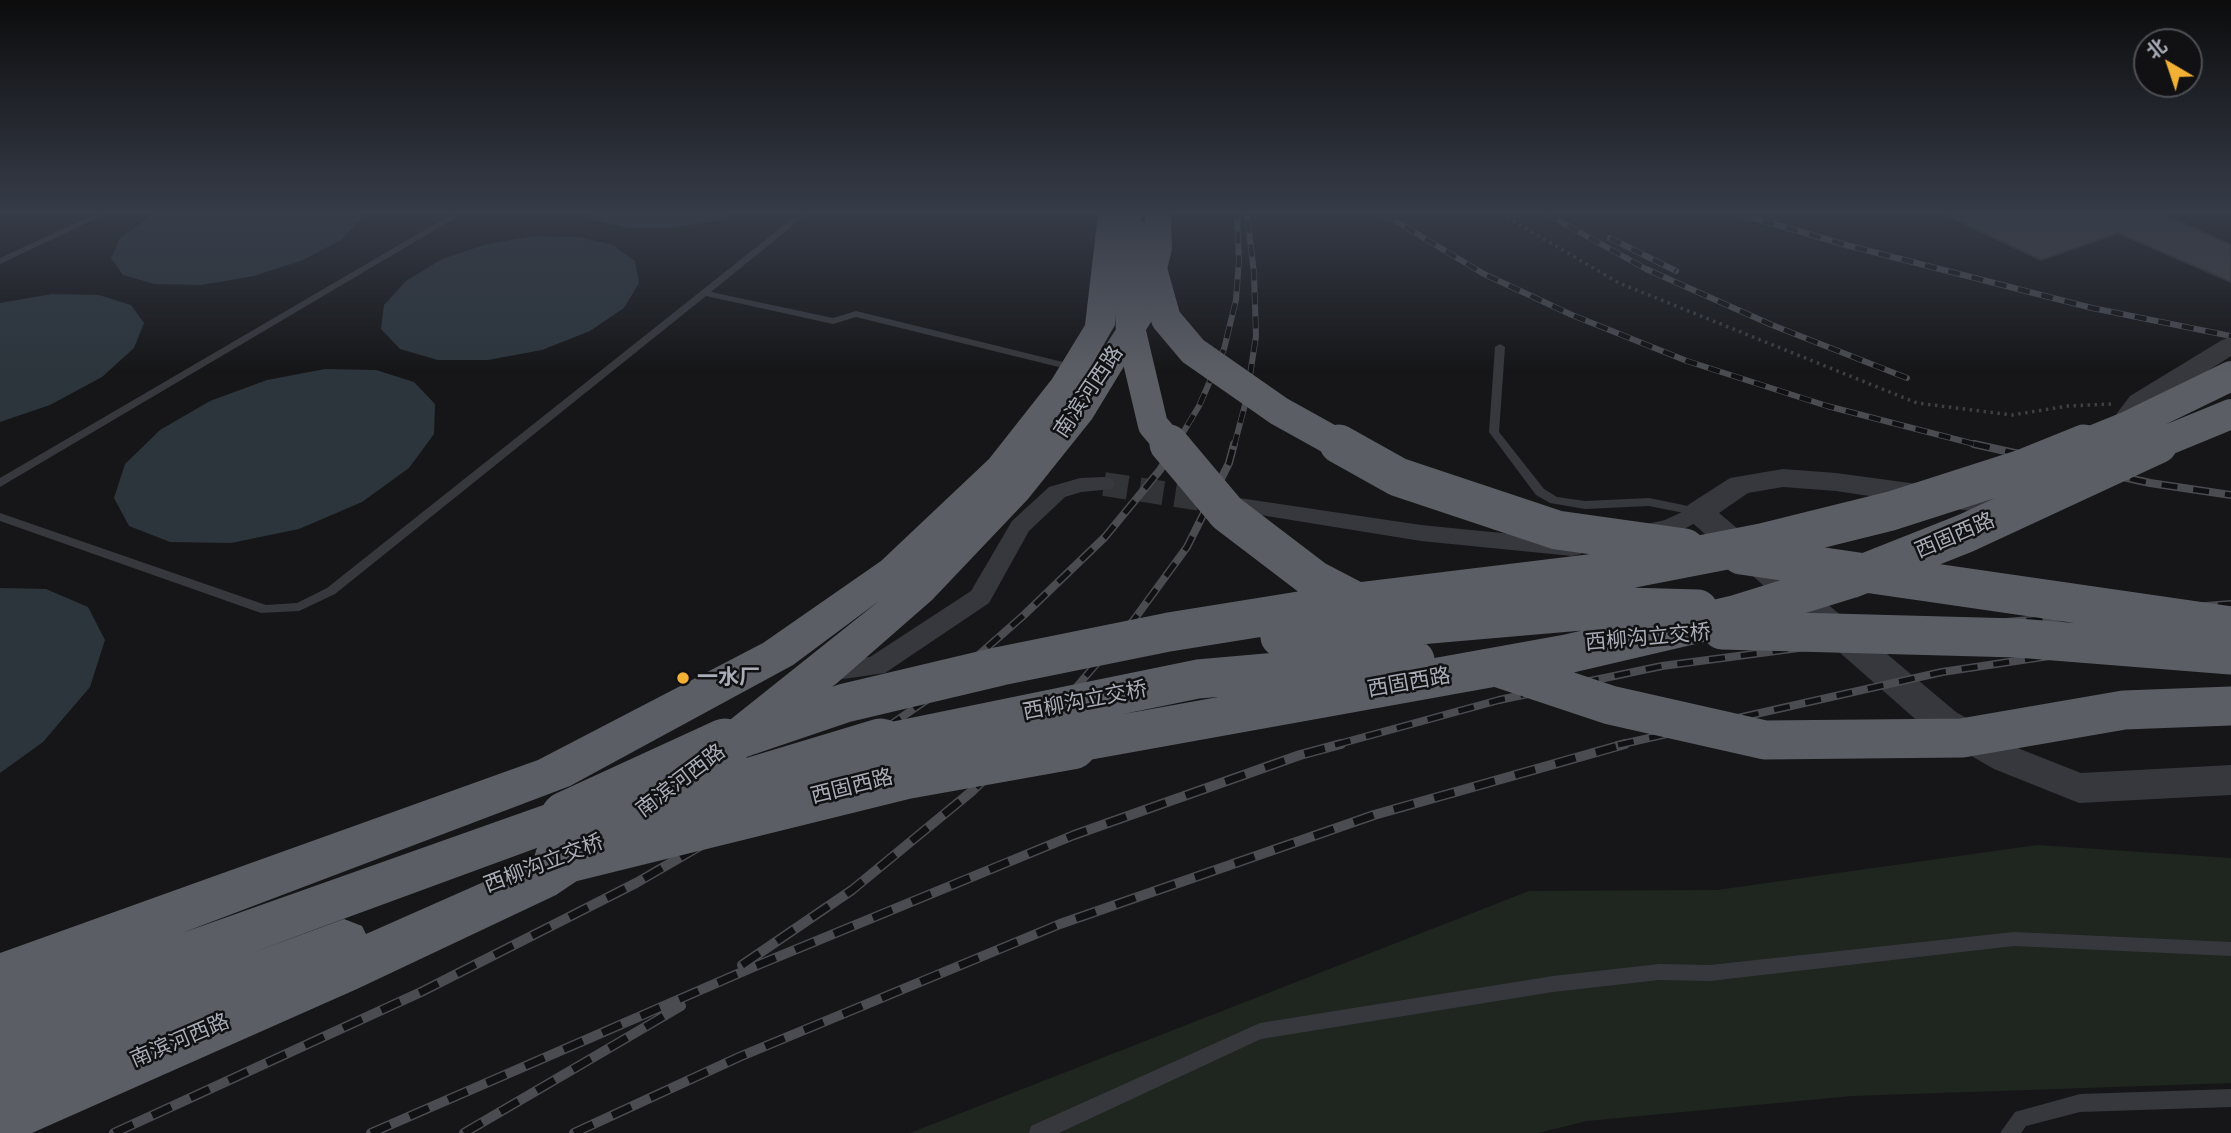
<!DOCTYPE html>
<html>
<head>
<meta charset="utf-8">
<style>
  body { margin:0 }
  #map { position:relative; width:2231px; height:1133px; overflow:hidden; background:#161618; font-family:"PT Sans","Noto Sans SC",sans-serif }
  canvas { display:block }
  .north { position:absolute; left:2133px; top:28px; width:70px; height:70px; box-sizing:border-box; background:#111113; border:2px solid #4d4f55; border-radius:50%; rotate:321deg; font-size:19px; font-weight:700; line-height:28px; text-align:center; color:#a8adb8 }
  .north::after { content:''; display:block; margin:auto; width:24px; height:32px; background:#f2b134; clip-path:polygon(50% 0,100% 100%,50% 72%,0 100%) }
</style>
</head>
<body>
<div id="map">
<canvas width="2231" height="1133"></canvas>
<div class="north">北</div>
</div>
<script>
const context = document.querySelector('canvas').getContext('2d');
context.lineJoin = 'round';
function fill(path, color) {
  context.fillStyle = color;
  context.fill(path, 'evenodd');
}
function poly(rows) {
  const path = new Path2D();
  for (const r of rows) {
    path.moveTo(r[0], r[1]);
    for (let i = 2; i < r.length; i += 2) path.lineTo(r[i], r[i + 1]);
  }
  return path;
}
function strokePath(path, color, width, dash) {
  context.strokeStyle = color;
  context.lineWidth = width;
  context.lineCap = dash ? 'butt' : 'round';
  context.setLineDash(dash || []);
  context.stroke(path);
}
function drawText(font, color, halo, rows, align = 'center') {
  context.font = font + ' "PT Sans","Noto Sans SC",sans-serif';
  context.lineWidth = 5;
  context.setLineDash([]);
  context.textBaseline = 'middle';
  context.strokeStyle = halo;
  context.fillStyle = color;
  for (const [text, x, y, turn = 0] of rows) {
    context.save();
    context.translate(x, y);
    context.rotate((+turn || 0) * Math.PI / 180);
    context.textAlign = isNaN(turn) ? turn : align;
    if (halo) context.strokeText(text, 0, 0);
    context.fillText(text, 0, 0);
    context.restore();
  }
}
const green = poly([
  [2037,845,2231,858,2231,1083,1852,1096,1587,1121,1538,1133,910,1133,1529,891,1717,890]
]);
const water = poly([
  [154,214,363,214,362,219,341,240,303,260,254,276,201,285,154,284,123,275,111,258,120,238],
  [586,214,734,214,716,221,671,228,628,228,593,220],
  [534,236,578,237,613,245,635,261,639,283,624,308,590,331,542,350,488,360,438,360,400,349,381,329,384,305,406,281,442,259,487,244],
  [52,294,99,295,131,305,144,323,134,348,102,377,50,405,0,422,0,303],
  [325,369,376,370,414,382,435,404,434,434,409,468,362,502,299,529,231,543,170,542,129,526,114,498,125,464,160,430,210,401,267,380],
  [0,588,46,589,88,607,105,640,90,687,43,742,0,773]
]);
const building = poly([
  [1944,214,2164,214,2231,245,2231,282,2118,233,2041,260,1944,214]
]);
const minorTunnel = poly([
  [1104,484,1215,501]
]);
const path = poly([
  [1501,214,1619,283,1917,403,2012,415,2068,406,2112,404]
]);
const service = poly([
  [95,214,106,214,0,264,0,258,95,214],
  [452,214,462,214,0,487,0,478,452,214],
  [798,214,807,214,711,292,833,318,856,311,1079,366,1080,368,1075,371,856,317,833,324,706,296,335,594,299,611,261,613,0,521,0,513,266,605,297,603,327,588,798,214],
  [1500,344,1505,347,1499,432,1544,489,1557,497,1585,501,1649,498,1703,509,1705,512,1703,515,1699,516,1649,506,1585,509,1550,503,1536,495,1489,432,1495,347,1500,344],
  [2014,932,2231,942,2231,956,2014,946,1710,981,1659,980,1553,992,1261,1039,1059,1133,1029,1133,1031,1126,1260,1023,1553,976,1659,964,1710,965,2014,932],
  [2231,1089,2231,1107,2080,1112,2026,1126,2021,1133,2000,1133,2015,1112,2080,1094,2231,1089]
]);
const minor = poly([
  [1104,477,1112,479,1115,484,1112,489,1081,492,1065,497,1029,531,989,603,885,673,822,682,813,679,809,672,813,665,870,657,971,591,1012,521,1049,487,1080,478,1104,477],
  [1219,495,1421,525,1572,540,1581,542,1584,548,1581,554,1572,556,1421,541,1211,507,1207,502,1211,497,1219,495],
  [1699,504,1707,507,1711,512,1707,517,1680,531,1642,541,1634,539,1630,533,1634,527,1665,520,1699,504]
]);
const tertiary = poly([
  [2231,337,2231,356,2150,408,2126,439,2116,441,2106,439,2102,433,2130,396,2222,340,2231,337],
  [1783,469,1836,473,1984,493,2026,489,2036,491,2041,498,2036,505,1984,513,1836,491,1783,487,1748,493,1719,513,1956,712,2020,749,2081,773,2231,765,2231,795,2079,803,1994,769,1930,732,1688,519,1684,512,1688,505,1730,478,1783,469]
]);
const trunk = poly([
  [1098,214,1124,214,1115,325,1084,379,1127,312,1144,249,1145,214,1171,214,1172,249,1157,312,1092,419,1028,499,932,600,837,683,758,747,742,752,726,747,720,735,726,723,879,601,793,665,570,786,182,933,566,797,583,803,590,817,586,823,638,790,676,761,692,756,708,761,715,774,708,787,670,818,556,895,357,989,32,1133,0,1133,0,953,538,760,763,643,881,561,989,459,1052,379,1085,325,1098,214],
  [1079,388,1067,407,1048,429,1077,390,1079,388],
  [564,838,522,865,366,934,362,926,344,919,249,954,316,929,564,838]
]);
const railFar2 = poly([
  [1384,214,1484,274,1572,315,1687,361,1827,406,1982,446],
  [1547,214,1646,269,1772,325,1907,378],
  [1740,214,1846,245,2092,308,2231,336],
  [1610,238,1676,271],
  [1175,446,1199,406,1224,349,1236,300,1239,260,1237,214],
  [1234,446,1246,401,1256,336,1254,273,1247,214]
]);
const railFar1 = poly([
  [1974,444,2150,483,2231,495],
  [861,745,931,697,1024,615,1105,537,1160,470,1176,444],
  [1019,745,1068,697,1133,621,1187,547,1229,463,1234,444],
  [1335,745,1499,700,1662,666,1981,624,2231,604],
  [1618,745,1942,672,2231,629]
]);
const rail = poly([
  [742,965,852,890,971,792,1020,744],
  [114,1133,421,992,636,883,795,791,864,744],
  [371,1133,758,965,1074,835,1300,755,1341,744],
  [464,1133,681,1006],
  [574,1133,739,1057,1060,924,1374,815,1625,744]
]);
const trunkBridgeFar2 = poly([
  [1126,214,1131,332,1153,425,1171,446],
  [1143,237,1166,319,1193,351,1279,411,1342,446],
  [2079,446,2126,427,2231,376],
  [2153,446,2231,414]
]);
const trunkBridgeFar1 = poly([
  [1169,444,1227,513,1315,580,1363,605],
  [1339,444,1398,477,1557,530,1685,548],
  [1741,555,2231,626],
  [1722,630,2017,638,2231,655],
  [1280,637,1627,607,1698,609],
  [1496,667,1610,705,1765,740,1962,738,2124,710,2231,706],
  [721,745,845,703,1001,666,1169,632,1349,603,1628,569,1762,543,1891,511,2022,469,2084,444],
  [875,745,1198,679,1415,660],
  [1062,745,1567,654,1734,615,1850,579,1966,533,2158,444]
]);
const trunkBridge = poly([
  [691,805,722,792,881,744],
  [566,817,725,744],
  [560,859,904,774,1072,744]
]);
const markers = [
  [683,678,7,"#f2b134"]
];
const streetNames = [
  ["南滨河西路",1089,392,-56],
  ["西固西路",1955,536,-23],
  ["西柳沟立交桥",1648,638,-5],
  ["西固西路",1409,683,-10],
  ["西柳沟立交桥",1085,701,-11],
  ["南滨河西路",681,781,-37],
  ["西固西路",852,787,-14],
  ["西柳沟立交桥",544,864,-21],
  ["南滨河西路",180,1041,-23]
];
const poiNames = [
  ["一水厂",697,678]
];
fill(green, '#1e261f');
fill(water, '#2c353c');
fill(building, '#404145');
strokePath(building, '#303034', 2);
strokePath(minorTunnel, '#333438', 24, [24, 12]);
strokePath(path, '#3d3f44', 3.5, [2.5, 4.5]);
fill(service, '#37383d');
fill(minor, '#37383d');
fill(tertiary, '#37383d');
fill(trunk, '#5b5e65');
strokePath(railFar2, '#4a4c52', 6);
strokePath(railFar1, '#4a4c52', 8);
strokePath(rail, '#4a4c52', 10);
strokePath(railFar2, '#111113', 4.5, [12]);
strokePath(railFar1, '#111113', 5, [16]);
strokePath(rail, '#111113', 7, [21]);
strokePath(trunkBridgeFar2, '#5b5e65', 30);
strokePath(trunkBridgeFar1, '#5b5e65', 39);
strokePath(trunkBridge, '#5b5e65', 51);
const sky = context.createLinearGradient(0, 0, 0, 373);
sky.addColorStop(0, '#0c0c0d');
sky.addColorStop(0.57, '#363c48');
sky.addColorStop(1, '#363c4800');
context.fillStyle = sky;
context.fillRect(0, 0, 2231, 373);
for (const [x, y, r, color] of markers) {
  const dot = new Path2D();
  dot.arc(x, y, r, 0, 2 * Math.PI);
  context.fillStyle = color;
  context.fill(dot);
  strokePath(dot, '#111113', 2.5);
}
drawText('21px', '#a8adb8', '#111113', streetNames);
drawText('bold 21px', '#a8adb8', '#111113', poiNames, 'left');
</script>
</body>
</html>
